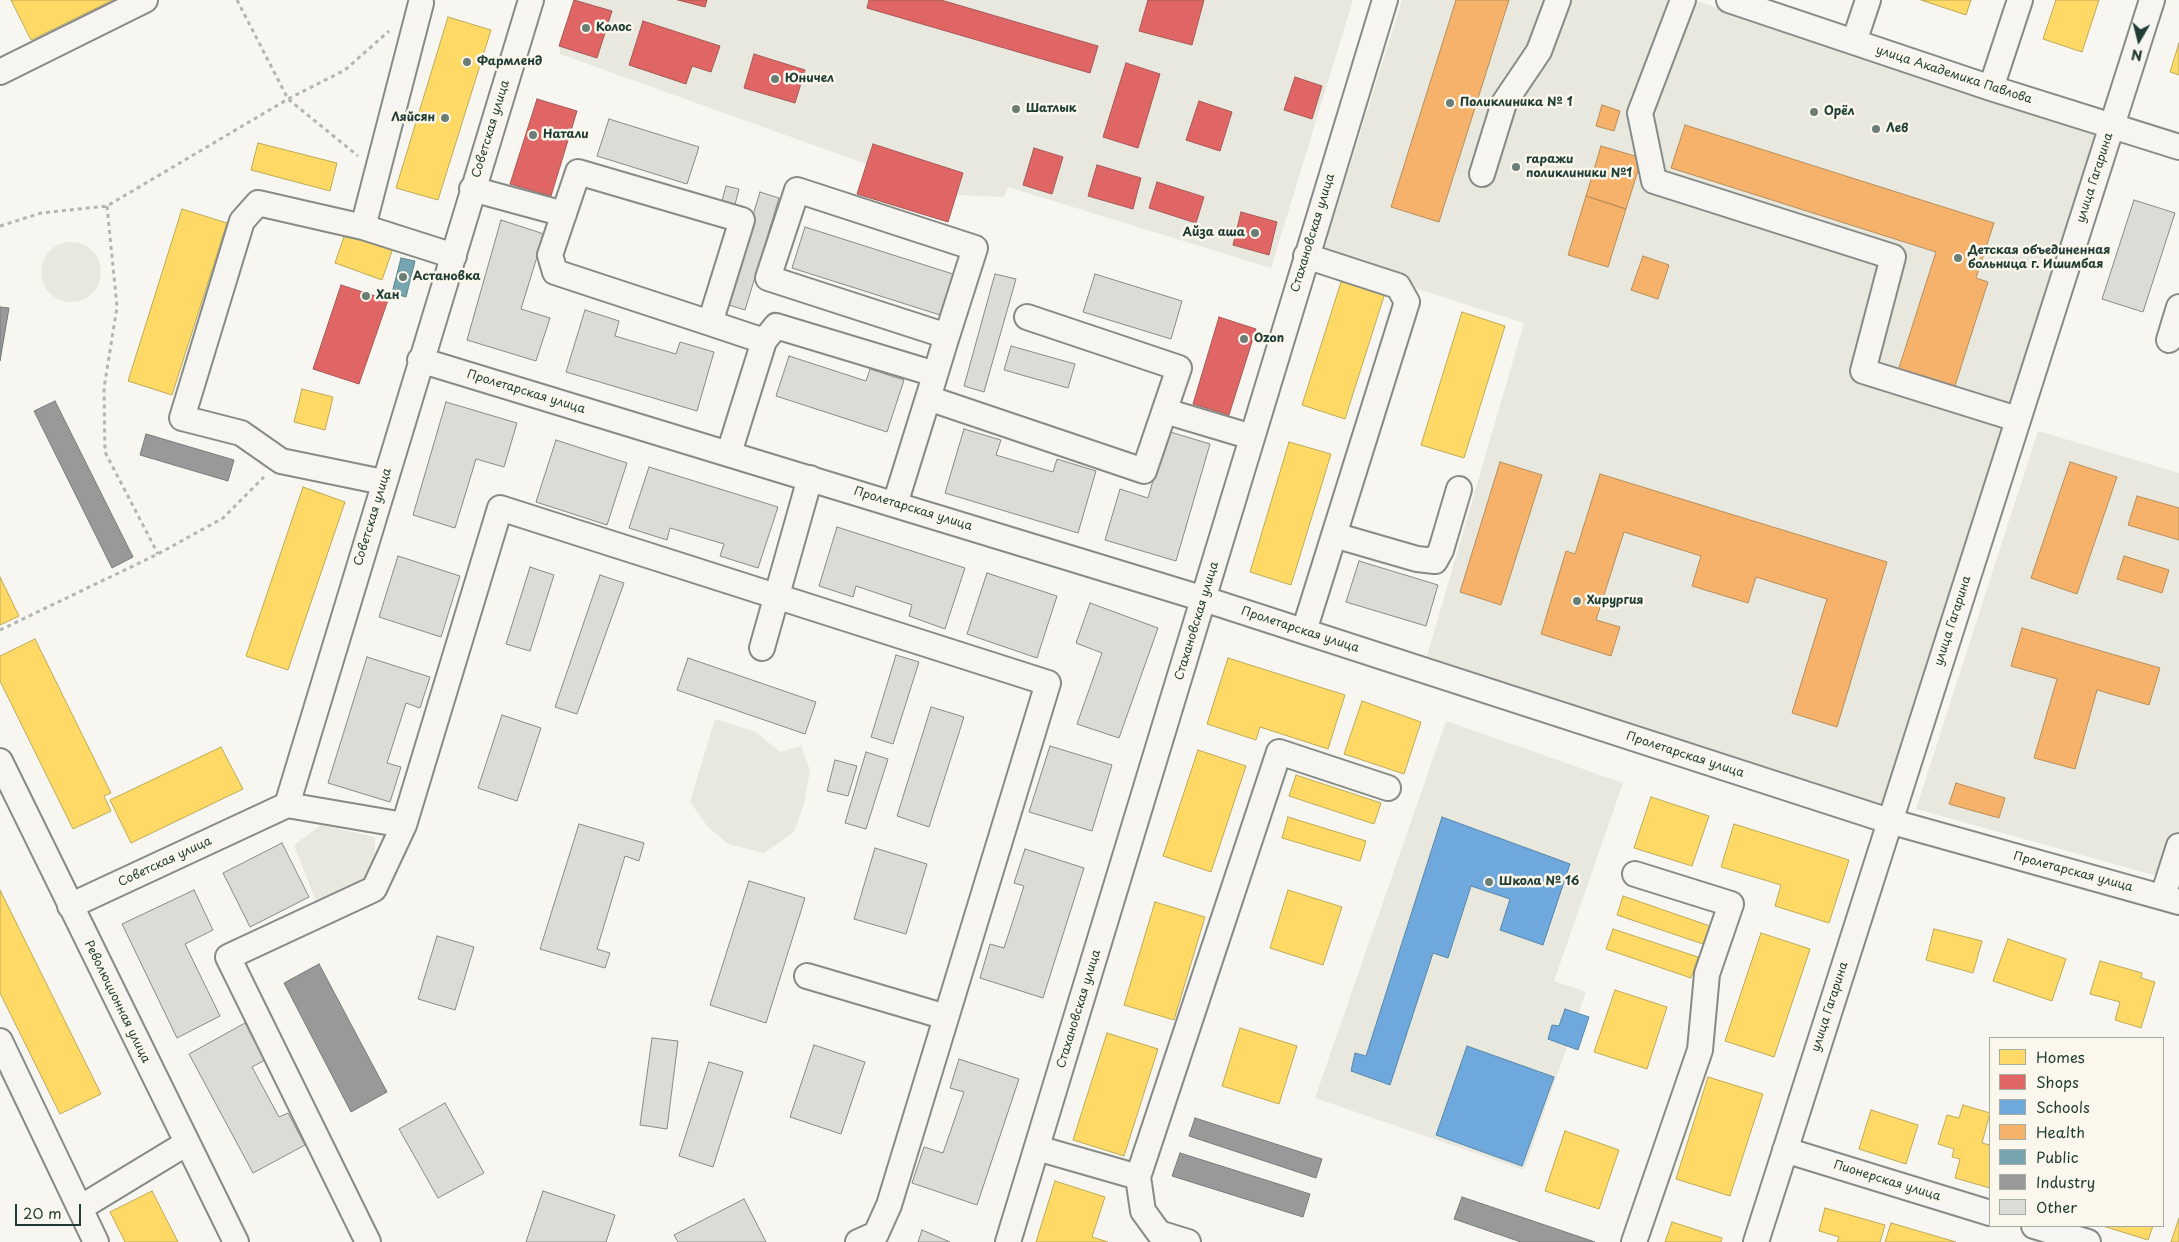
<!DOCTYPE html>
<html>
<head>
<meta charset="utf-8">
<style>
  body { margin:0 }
  #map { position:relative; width:2179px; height:1242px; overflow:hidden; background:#f8f6f0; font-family:"Playpen Sans",sans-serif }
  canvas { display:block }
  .legend { position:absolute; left:1989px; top:1037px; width:175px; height:190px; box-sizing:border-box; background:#fbf7ec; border:1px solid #a3ada2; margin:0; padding:6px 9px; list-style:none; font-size:15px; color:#1f3d34 }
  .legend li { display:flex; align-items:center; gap:10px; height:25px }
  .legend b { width:25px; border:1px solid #a3ada2 }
  .north { position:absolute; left:2114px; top:15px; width:50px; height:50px; -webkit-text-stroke:4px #fbf7ec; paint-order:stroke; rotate:188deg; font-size:14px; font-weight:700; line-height:20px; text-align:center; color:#1f3d34 }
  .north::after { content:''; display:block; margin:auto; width:18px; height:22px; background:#1f3d34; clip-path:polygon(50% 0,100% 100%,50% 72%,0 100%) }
  .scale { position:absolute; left:15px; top:1204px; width:66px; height:22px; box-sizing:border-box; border:2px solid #1f3d34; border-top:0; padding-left:6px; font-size:15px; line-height:18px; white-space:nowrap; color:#1f3d34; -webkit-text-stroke:4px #fbf7ec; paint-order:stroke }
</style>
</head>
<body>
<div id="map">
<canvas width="2179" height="1242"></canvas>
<ul class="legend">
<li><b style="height:14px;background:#ffd966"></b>Homes</li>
<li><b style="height:14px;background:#e06666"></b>Shops</li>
<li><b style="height:14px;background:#6fa8dc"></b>Schools</li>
<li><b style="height:14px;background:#f6b26b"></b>Health</li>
<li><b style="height:14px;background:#76a5af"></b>Public</li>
<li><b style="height:14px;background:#999"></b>Industry</li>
<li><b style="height:14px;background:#dbdbd7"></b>Other</li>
</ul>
<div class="north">N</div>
<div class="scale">20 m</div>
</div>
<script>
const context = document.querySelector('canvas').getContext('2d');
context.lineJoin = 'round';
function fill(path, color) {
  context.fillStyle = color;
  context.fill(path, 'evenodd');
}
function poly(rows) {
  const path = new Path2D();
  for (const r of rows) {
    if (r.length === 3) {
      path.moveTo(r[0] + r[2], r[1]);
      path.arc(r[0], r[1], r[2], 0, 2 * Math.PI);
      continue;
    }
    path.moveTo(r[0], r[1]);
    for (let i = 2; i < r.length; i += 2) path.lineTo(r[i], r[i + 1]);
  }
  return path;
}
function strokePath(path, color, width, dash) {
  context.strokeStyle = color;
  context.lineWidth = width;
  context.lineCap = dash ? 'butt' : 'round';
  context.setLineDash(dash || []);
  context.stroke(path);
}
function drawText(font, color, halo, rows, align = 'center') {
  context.font = font + ' "Playpen Sans",sans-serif';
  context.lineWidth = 5;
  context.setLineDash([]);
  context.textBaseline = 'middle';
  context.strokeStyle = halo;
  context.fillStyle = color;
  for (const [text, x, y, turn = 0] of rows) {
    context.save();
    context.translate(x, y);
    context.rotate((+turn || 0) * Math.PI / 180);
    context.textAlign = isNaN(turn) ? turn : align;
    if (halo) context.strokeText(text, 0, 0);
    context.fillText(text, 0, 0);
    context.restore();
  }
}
const built = poly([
  [574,0,1353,0,1271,268,1008,187,1004,197,957,195,948,222,857,194,866,164,560,54,559,46],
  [1402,0,1694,0,2095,133,1881,808,1427,656,1524,323,1321,258],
  [71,272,30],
  [2038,431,2179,473,2179,882,1916,809],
  [715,719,756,732,780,752,801,746,810,770,805,801,794,832,764,853,728,844,708,827,690,802],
  [1446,721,1623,783,1554,981,1586,992,1524,1170,1315,1098],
  [321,825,375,837,375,867,364,883,317,904,294,845]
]);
const homes = poly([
  [11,0,113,0,31,40,11,0],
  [1921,0,1971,0,1966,15,1921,0],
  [2056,0,2099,0,2082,52,2043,39,2056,0],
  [448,17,491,30,438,200,396,188,448,17],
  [2179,43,2179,75,2170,72,2179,43],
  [258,143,337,163,330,191,251,170,258,143],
  [182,209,227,223,172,395,128,381,182,209],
  [347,228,394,245,382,280,335,263,347,228],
  [1342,279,1385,293,1345,419,1302,405,1342,279],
  [1462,312,1505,326,1464,458,1421,445,1462,312],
  [302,389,333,397,325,430,294,422,302,389],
  [1289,442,1331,454,1291,585,1250,572,1289,442],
  [303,487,345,502,288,670,246,656,303,487],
  [0,577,19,616,0,625,0,577],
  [35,639,111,793,104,796,111,811,73,829,0,681,0,656,35,639],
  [1228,658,1345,695,1328,749,1260,727,1256,740,1207,724,1228,658],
  [1362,701,1421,722,1404,774,1344,754,1362,701],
  [221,747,243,789,131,843,110,800,221,747],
  [1198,750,1246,766,1211,872,1163,856,1198,750],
  [1296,775,1381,803,1374,824,1289,796,1296,775],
  [1651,797,1709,816,1692,866,1634,848,1651,797],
  [1288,817,1366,841,1360,861,1282,838,1288,817],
  [1734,824,1849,860,1829,923,1775,906,1781,885,1721,867,1734,824],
  [0,890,101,1094,60,1114,0,993,0,890],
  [1288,890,1342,907,1323,965,1270,948,1288,890],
  [1623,896,1710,926,1703,944,1617,915,1623,896],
  [1155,902,1205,917,1174,1020,1124,1005,1155,902],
  [1613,929,1698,957,1691,978,1606,949,1613,929],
  [1934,929,1982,941,1973,973,1926,960,1934,929],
  [1761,933,1810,949,1774,1057,1725,1041,1761,933],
  [2008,939,2066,959,2052,1001,1993,981,2008,939],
  [2100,961,2142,973,2141,978,2155,982,2141,1028,2115,1020,2120,1002,2090,994,2100,961],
  [1615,990,1667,1007,1647,1069,1594,1052,1615,990],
  [1240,1028,1297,1046,1279,1104,1222,1086,1240,1028],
  [1107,1033,1158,1049,1124,1156,1073,1140,1107,1033],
  [1708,1077,1763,1094,1730,1196,1676,1179,1708,1077],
  [1963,1105,1990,1113,1982,1143,1990,1145,1990,1188,1955,1178,1960,1159,1952,1157,1954,1149,1938,1144,1947,1115,1959,1118,1963,1105],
  [1871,1110,1918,1125,1906,1164,1859,1149,1871,1110],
  [1565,1131,1619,1150,1599,1209,1545,1191,1565,1131],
  [1055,1181,1105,1197,1092,1237,1108,1242,1036,1242,1055,1181],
  [152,1191,178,1242,125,1242,110,1212,152,1191],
  [1825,1208,1885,1225,1880,1242,1837,1242,1839,1237,1819,1231,1825,1208],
  [2179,1218,2179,1242,2171,1242,2179,1218],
  [1672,1222,1722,1238,1721,1242,1665,1242,1672,1222],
  [1891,1223,1956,1242,1885,1242,1891,1223],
  [2103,1226,2153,1226,2148,1240,2103,1226]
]);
const shops = poly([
  [574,0,612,11,597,58,559,46,574,0],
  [678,0,707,0,705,7,678,0],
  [869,0,941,0,1098,46,1090,73,867,8,869,0],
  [1148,0,1204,0,1192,45,1139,31,1148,0],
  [643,21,720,46,711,72,692,66,686,84,629,65,643,21],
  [754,54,805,70,795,103,744,88,754,54],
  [1126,63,1160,74,1138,148,1103,137,1126,63],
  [1295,77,1322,86,1312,119,1284,110,1295,77],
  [537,99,577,111,551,196,510,184,537,99],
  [1199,101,1232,112,1220,151,1186,140,1199,101],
  [873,144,963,173,948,222,857,194,873,144],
  [1034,148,1063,157,1052,194,1023,185,1034,148],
  [1097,165,1141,178,1133,209,1088,196,1097,165],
  [1157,182,1204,197,1196,223,1149,208,1157,182],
  [1241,212,1277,222,1269,255,1233,245,1241,212],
  [341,285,388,300,359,384,313,369,341,285],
  [1219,317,1256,329,1229,415,1193,404,1219,317]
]);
const schools = poly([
  [1442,817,1570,864,1543,945,1500,930,1510,899,1471,886,1448,958,1433,953,1390,1085,1351,1071,1355,1053,1366,1056,1442,817],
  [1565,1009,1589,1017,1578,1050,1548,1039,1552,1025,1559,1026,1565,1009],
  [1467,1046,1554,1077,1522,1166,1436,1135,1467,1046]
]);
const health = poly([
  [1456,0,1509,0,1439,222,1391,207,1456,0],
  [1602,105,1620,111,1614,131,1596,126,1602,105],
  [1685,125,1994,223,1976,278,1988,282,1953,392,1897,374,1936,252,1671,168,1685,125],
  [1601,146,1642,158,1626,209,1586,196,1601,146],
  [1586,196,1626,209,1608,267,1568,255,1586,196],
  [1643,256,1669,265,1658,299,1631,290,1643,256],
  [1500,462,1542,475,1501,605,1460,592,1500,462],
  [2070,462,2117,477,2077,594,2031,578,2070,462],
  [1600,474,1887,562,1837,727,1792,713,1827,599,1756,577,1748,603,1692,586,1701,556,1624,532,1596,620,1620,627,1611,656,1541,634,1566,551,1575,554,1600,474],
  [2137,496,2179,508,2179,540,2128,525,2137,496],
  [2124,556,2169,570,2162,593,2117,579,2124,556],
  [2022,628,2160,668,2149,705,2097,690,2075,769,2034,758,2057,679,2011,666,2022,628],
  [1956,783,2005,798,1999,818,1949,804,1956,783]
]);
const public = poly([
  [401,258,415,261,406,297,392,293,401,258]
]);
const industry = poly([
  [0,307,9,308,0,361,0,307],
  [55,401,133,557,112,568,34,411,55,401],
  [146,434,234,460,228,481,140,455,146,434],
  [319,964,387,1092,351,1112,284,983,319,964],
  [1195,1118,1322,1159,1316,1178,1189,1136,1195,1118],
  [1180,1153,1310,1194,1303,1217,1172,1176,1180,1153],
  [1462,1197,1595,1242,1521,1242,1454,1219,1462,1197]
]);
const building = poly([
  [609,119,699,147,687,184,597,156,609,119],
  [726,186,739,189,733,212,720,208,726,186],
  [760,192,779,198,745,310,726,304,760,192],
  [2134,200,2175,213,2143,312,2102,299,2134,200],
  [501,220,544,234,521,309,550,318,536,361,467,340,501,220],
  [805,227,953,274,940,315,792,268,805,227],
  [995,274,1016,279,984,392,964,386,995,274],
  [1095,274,1182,301,1171,339,1083,312,1095,274],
  [585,310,619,321,615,336,676,354,680,342,714,352,697,411,566,372,585,310],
  [1011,346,1075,364,1068,388,1004,370,1011,346],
  [789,356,866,381,870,369,904,380,887,432,776,396,789,356],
  [446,402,517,423,504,467,476,459,455,528,413,515,446,402],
  [964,429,1001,440,996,455,1053,472,1057,459,1096,471,1078,533,945,493,964,429],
  [1167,431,1210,444,1176,561,1105,540,1120,489,1148,498,1167,431],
  [556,440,627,463,607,525,536,502,556,440],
  [649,467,778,507,758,568,720,556,724,544,670,528,667,540,629,528,649,467],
  [837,527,965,568,945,629,909,616,912,605,856,586,853,597,819,586,837,527],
  [398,556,460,576,441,637,379,617,398,556],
  [1359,561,1438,585,1426,626,1346,602,1359,561],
  [530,567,554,575,530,651,506,644,530,567],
  [987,573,1057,596,1037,658,967,634,987,573],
  [600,575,624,583,577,714,555,707,600,575],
  [1090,603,1158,628,1119,738,1077,724,1102,653,1076,643,1090,603],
  [896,655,919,662,893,744,871,737,896,655],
  [367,657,430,677,420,708,406,703,387,763,401,767,390,802,328,783,367,657],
  [688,658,816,702,805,734,677,690,688,658],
  [931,707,964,717,929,827,897,816,931,707],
  [502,715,541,728,517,801,478,788,502,715],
  [1050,746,1112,765,1092,831,1029,812,1050,746],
  [866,752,888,759,866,829,845,823,866,752],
  [835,760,857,766,848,796,827,791,835,760],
  [579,824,644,843,639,861,625,856,597,949,610,953,605,968,540,949,579,824],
  [282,843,309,897,250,927,223,873,282,843],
  [875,848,927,864,906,934,854,919,875,848],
  [1025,849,1084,868,1043,998,980,978,990,944,1004,948,1024,886,1014,883,1025,849],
  [749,881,805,898,766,1023,710,1005,749,881],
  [194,890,213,930,185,944,220,1016,177,1038,122,924,194,890],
  [437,936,474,947,455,1010,418,999,437,936],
  [245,1023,265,1060,252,1067,279,1117,288,1113,305,1145,253,1173,189,1054,245,1023],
  [652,1038,678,1041,667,1129,640,1125,652,1038],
  [814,1045,865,1062,841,1134,790,1117,814,1045],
  [959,1059,1019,1079,977,1205,912,1183,924,1147,943,1153,964,1092,950,1088,959,1059],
  [709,1062,743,1072,713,1167,679,1156,709,1062],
  [445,1103,484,1173,438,1198,399,1129,445,1103],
  [543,1191,615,1215,606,1242,526,1242,543,1191],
  [744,1199,766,1242,678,1242,674,1235,744,1199],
  [922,1230,950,1242,918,1242,922,1230]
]);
const path = poly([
  [237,0,288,99,358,156],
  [107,206,117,307,104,388,105,452,158,554],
  [0,226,41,213,107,206,288,99,345,70,389,31],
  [0,630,158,554,223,518,264,477]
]);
const minor = poly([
  [1683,0,1640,113,1654,181,1893,257,1863,371,2017,419],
  [1729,0,1991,88,2179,147],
  [421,3,363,227,454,256],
  [1854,42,1868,0],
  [0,72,145,0],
  [1991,88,2020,0],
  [1482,174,1504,103,1539,51,1558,0],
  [472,189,564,214],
  [363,227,258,203,242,221,182,418,241,433,281,461,383,482],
  [710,323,742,220,578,172,550,255,555,272,710,323,764,341,729,453],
  [2169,340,2179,307],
  [764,341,776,326,935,374],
  [420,360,1204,599,1889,821,2179,902],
  [928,398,947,336,768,278,797,190,975,248,947,336],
  [1165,411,1252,437],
  [895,504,928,398,1144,471,1179,368,1027,317],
  [1334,535,1417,559,1435,561,1441,550,1459,489],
  [1304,631,1407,302,1398,286,1306,256],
  [762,648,810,478],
  [0,761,236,1242],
  [287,805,404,825],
  [2163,896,2179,846],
  [70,906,287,805,531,0],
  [807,976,946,1017],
  [0,1041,96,1242],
  [1037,1148,1138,1177,1143,1211,1159,1233,1188,1242],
  [1785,1150,1990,1213],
  [1138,1177,1279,752,1388,788],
  [80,1208,187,1143],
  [2034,1226,2088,1242],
  [368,1242,228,957,374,889,404,825,500,508,1048,683,889,1205,876,1234,858,1242],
  [1008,1242,1385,0],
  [1634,1242,1700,1050,1707,974,1731,904,1635,874],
  [1756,1242,2152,0]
]);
const markers = [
  [586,28,5,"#6b7e76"],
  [467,62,5,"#6b7e76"],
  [775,79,5,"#6b7e76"],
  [1450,103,5,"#6b7e76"],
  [1016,109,5,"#6b7e76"],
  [1814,112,5,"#6b7e76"],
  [445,118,5,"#6b7e76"],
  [1876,129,5,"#6b7e76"],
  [533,135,5,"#6b7e76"],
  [1516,167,5,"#6b7e76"],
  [1255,233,5,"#6b7e76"],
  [1958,258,5,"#6b7e76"],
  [403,277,5,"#6b7e76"],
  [366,296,5,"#6b7e76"],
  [1244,339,5,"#6b7e76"],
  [1577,601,5,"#6b7e76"],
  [1489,882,5,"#6b7e76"]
];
const poiNames = [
  ["Колос",596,28],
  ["Фармленд",477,62],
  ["Юничел",785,79],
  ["Поликлиника № 1",1460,103],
  ["Шатлык",1026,109],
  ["Орёл",1824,112],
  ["Ляйсян",435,118,"right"],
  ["Лев",1886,129],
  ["Натали",543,135],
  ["гаражи",1526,160],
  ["поликлиники №1",1526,174],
  ["Айза аша",1245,233,"right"],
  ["Детская объединенная",1968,251],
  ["больница г. Ишимбая",1968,265],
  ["Астановка",413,277],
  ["Хан",376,296],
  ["Ozon",1254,339],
  ["Хирургия",1587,601],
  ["Школа № 16",1499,882]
];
const streetNames = [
  ["улица Академика Павлова",1954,75,18],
  ["Советская улица",491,129,-73],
  ["улица Гагарина",2095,178,-72],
  ["Стахановская улица",1313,233,-73],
  ["Пролетарская улица",526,392,17],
  ["Пролетарская улица",913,509,17],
  ["Советская улица",373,517,-73],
  ["Стахановская улица",1197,621,-73],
  ["улица Гагарина",1953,621,-72],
  ["Пролетарская улица",1300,630,18],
  ["Пролетарская улица",1685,755,18],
  ["Советская улица",165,862,-25],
  ["Пролетарская улица",2073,872,15],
  ["Революционная улица",117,1002,64],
  ["улица Гагарина",1830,1007,-72],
  ["Стахановская улица",1079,1009,-73],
  ["Пионерская улица",1887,1181,17]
];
fill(built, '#e8e8df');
fill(homes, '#ffd966');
strokePath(homes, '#bcaa57', 1);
fill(shops, '#e06666');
strokePath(shops, '#a65a57', 1);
fill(schools, '#6fa8dc');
strokePath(schools, '#5788aa', 1);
fill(health, '#f6b26b');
strokePath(health, '#b68f5a', 1);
fill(public, '#76a5af');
strokePath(public, '#5c868a', 1);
fill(industry, '#999');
strokePath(industry, '#747d7b', 1);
fill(building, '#dbdbd7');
strokePath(building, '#868b86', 1);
strokePath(minor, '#868b86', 28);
strokePath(path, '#b2b5b1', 3, [4, 4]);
strokePath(minor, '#f6f5f1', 24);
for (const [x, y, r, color] of markers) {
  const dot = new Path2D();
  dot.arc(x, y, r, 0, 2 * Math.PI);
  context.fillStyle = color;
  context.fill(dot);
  strokePath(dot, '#fbf7ec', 2);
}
drawText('bold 12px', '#1f3d34', '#fbf7ec', poiNames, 'left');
drawText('12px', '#1f3d34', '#fbf7ec', streetNames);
</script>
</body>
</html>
